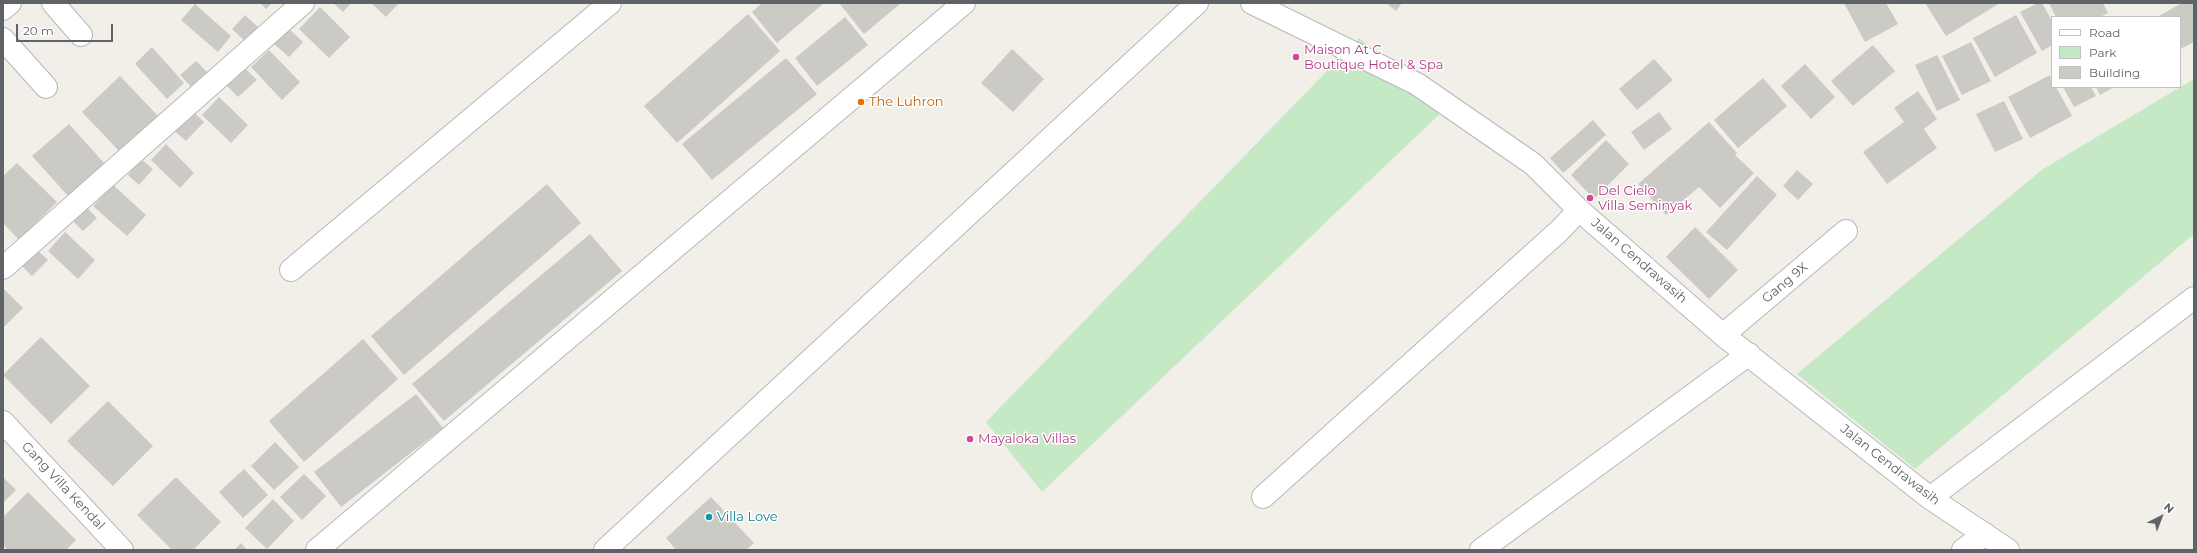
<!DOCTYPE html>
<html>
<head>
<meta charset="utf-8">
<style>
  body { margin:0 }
  #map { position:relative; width:2197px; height:553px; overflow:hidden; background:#f1efe8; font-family:Montserrat,sans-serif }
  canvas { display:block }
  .frame { position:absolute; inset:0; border:4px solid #5f6368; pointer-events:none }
  .legend { position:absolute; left:2051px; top:16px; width:130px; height:72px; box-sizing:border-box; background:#fff; border:1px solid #bfc1c3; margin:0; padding:5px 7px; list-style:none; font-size:12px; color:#5f6368 }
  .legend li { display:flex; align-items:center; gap:8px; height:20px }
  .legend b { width:20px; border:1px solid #bfc1c3 }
  .north { position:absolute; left:2141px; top:497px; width:40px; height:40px; -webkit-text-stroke:3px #fff; paint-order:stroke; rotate:42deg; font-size:11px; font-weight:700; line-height:16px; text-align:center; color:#5f6368 }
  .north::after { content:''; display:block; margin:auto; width:14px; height:18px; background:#5f6368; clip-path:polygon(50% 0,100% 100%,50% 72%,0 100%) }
  .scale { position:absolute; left:16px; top:24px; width:97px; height:18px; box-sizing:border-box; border:2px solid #5f6368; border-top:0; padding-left:5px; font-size:12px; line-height:14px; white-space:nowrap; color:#5f6368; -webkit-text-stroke:3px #fff; paint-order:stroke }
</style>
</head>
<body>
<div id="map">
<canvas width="2197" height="553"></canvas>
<div class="frame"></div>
<ul class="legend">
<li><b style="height:5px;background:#fff"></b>Road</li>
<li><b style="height:11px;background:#c5e8c5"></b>Park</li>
<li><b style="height:11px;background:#cccac5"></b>Building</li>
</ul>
<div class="north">N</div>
<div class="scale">20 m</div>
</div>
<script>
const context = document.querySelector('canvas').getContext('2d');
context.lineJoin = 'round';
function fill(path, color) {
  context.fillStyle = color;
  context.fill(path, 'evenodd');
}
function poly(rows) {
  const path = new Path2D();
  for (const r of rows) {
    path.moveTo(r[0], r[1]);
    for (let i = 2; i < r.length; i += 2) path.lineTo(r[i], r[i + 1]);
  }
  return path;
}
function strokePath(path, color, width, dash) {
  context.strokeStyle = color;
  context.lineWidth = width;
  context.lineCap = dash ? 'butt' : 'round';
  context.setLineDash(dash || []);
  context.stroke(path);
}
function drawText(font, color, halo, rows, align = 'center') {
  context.font = font + ' Montserrat,sans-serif';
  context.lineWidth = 3;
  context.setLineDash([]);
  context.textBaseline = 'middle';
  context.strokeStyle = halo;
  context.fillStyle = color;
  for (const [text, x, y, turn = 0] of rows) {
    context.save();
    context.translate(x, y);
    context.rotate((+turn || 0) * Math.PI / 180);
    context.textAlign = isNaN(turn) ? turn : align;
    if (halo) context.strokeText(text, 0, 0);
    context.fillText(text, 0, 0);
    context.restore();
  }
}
const green = poly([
  [1359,38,1446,108,1042,492,986,422],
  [2194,79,2194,234,1915,469,1797,374,2043,169]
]);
const building = poly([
  [260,3,272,3,266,9],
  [333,3,351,3,343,12],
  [371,3,399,3,386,17],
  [762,3,824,3,777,43,752,12],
  [839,3,901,3,864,34],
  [1386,3,1402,3,1396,11],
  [1844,3,1886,3,1898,24,1865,42],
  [1925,3,2000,3,1946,36],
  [2038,3,2042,3,2052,21,2052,45,2042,51,2020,12],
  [2049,3,2103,3,2108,13,2100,17,2056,17],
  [2182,3,2194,3,2194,42,2180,49,2180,17,2157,17],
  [195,4,231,36,218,52,181,20],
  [320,7,350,37,329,58,299,29],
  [748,14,780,51,677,143,644,106],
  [245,15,258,27,245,41,232,29],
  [2016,15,2037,53,1995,77,1973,38],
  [845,17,868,45,817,86,795,58],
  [288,28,303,42,289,57,273,43],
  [1971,42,1991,81,1962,95,1942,56],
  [1873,45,1895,71,1853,106,1831,81],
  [152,47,184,83,167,99,135,64],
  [1012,49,1044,79,1013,112,981,83],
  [269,50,300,82,282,100,251,67],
  [1937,55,1960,100,1937,111,1915,65],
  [786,58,817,94,712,180,682,144],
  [1654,59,1673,80,1637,110,1619,89],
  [196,61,208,73,192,88,180,75],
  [1805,64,1835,97,1811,119,1781,86],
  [243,66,257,80,238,97,225,84],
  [2050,75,2052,87,2056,87,2072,116,2030,138,2008,97],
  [120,76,159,117,120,152,82,112],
  [1763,78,1787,106,1738,148,1714,120],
  [2063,87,2091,87,2096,96,2074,107],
  [2096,87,2114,87,2100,95],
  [1918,91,1937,119,1924,129,1937,148,1887,184,1863,152,1904,122,1894,108],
  [219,97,248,125,231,143,202,115],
  [2004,101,2023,139,1995,152,1976,114],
  [190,109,204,122,186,141,172,129],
  [1659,112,1672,129,1644,150,1631,132],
  [1593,120,1606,135,1563,173,1550,158],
  [1709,122,1737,153,1735,155,1754,173,1720,208,1699,187,1666,215,1638,184],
  [69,124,105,164,69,197,32,156],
  [1606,140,1629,164,1594,199,1571,175],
  [166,144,194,173,180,188,151,160],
  [141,159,153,169,139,185,128,175],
  [17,163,57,202,19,240,3,223,3,176],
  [1797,170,1813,184,1798,200,1783,186],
  [1757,176,1777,195,1727,250,1706,232],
  [547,184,581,223,404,375,371,336],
  [113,185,146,215,127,236,93,206],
  [85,206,97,218,83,231,71,219],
  [1695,227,1738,270,1709,299,1666,257],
  [65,232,95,260,78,279,48,251],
  [590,234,622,271,444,421,412,384],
  [35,248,48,260,32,276,19,263],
  [3,288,23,308,3,328],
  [41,337,90,386,51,424,3,375],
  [363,339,398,379,304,462,269,421],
  [416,394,443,428,341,507,314,472],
  [108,401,153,446,113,486,67,441],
  [275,442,299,467,274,490,251,466],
  [244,469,268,495,243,518,219,492],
  [304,474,326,496,302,520,280,497],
  [3,477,16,490,3,503],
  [176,477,221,522,193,550,172,550,137,515],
  [28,492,76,540,66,550,8,550,3,545,3,517],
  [711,497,754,543,746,550,676,550,666,538],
  [273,499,294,521,267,549,245,528],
  [241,543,247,550,234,550]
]);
const minor = poly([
  [53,3,81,35],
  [1252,3,1417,84,1533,164,1579,210,1723,335,1930,498,2008,550],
  [3,9,10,3],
  [3,39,46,87],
  [3,268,303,3],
  [291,270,610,3],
  [1723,335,1846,231],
  [3,422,122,550],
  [1263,497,1559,231,1579,210],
  [1930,498,2194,298],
  [317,550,964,3],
  [605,550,1197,3],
  [1481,550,1749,354],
  [1963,550,1985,534]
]);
const markers = [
  [1296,57,4,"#d1479c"],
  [861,102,4,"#e8710a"],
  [1590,198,4,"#d1479c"],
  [970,439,4,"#d1479c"],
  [709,517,4,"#0f9aa8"]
];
const hotelNames = [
  ["Maison At C",1304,50],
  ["Boutique Hotel & Spa",1304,65],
  ["Del Cielo",1598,191],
  ["Villa Seminyak",1598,206],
  ["Mayaloka Villas",978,439]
];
const foodNames = [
  ["The Luhron",869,102]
];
const streetNames = [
  ["Jalan Cendrawasih",1639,261,41],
  ["Gang 9X",1785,283,-40],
  ["Jalan Cendrawasih",1890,465,38],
  ["Gang Villa Kendal",63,486,47]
];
const cultureNames = [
  ["Villa Love",717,517]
];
fill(green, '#c5e8c5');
fill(building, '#cccac5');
strokePath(minor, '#b5b8bc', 24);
strokePath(minor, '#fff', 22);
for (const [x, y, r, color] of markers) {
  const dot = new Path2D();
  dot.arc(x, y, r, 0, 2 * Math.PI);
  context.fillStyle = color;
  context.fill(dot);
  strokePath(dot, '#fff', 1.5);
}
drawText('13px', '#b23c85', '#fff', hotelNames, 'left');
drawText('13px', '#c56008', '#fff', foodNames, 'left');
drawText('13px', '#5f6368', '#fff', streetNames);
drawText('13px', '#0d838f', '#fff', cultureNames, 'left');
</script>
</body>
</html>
